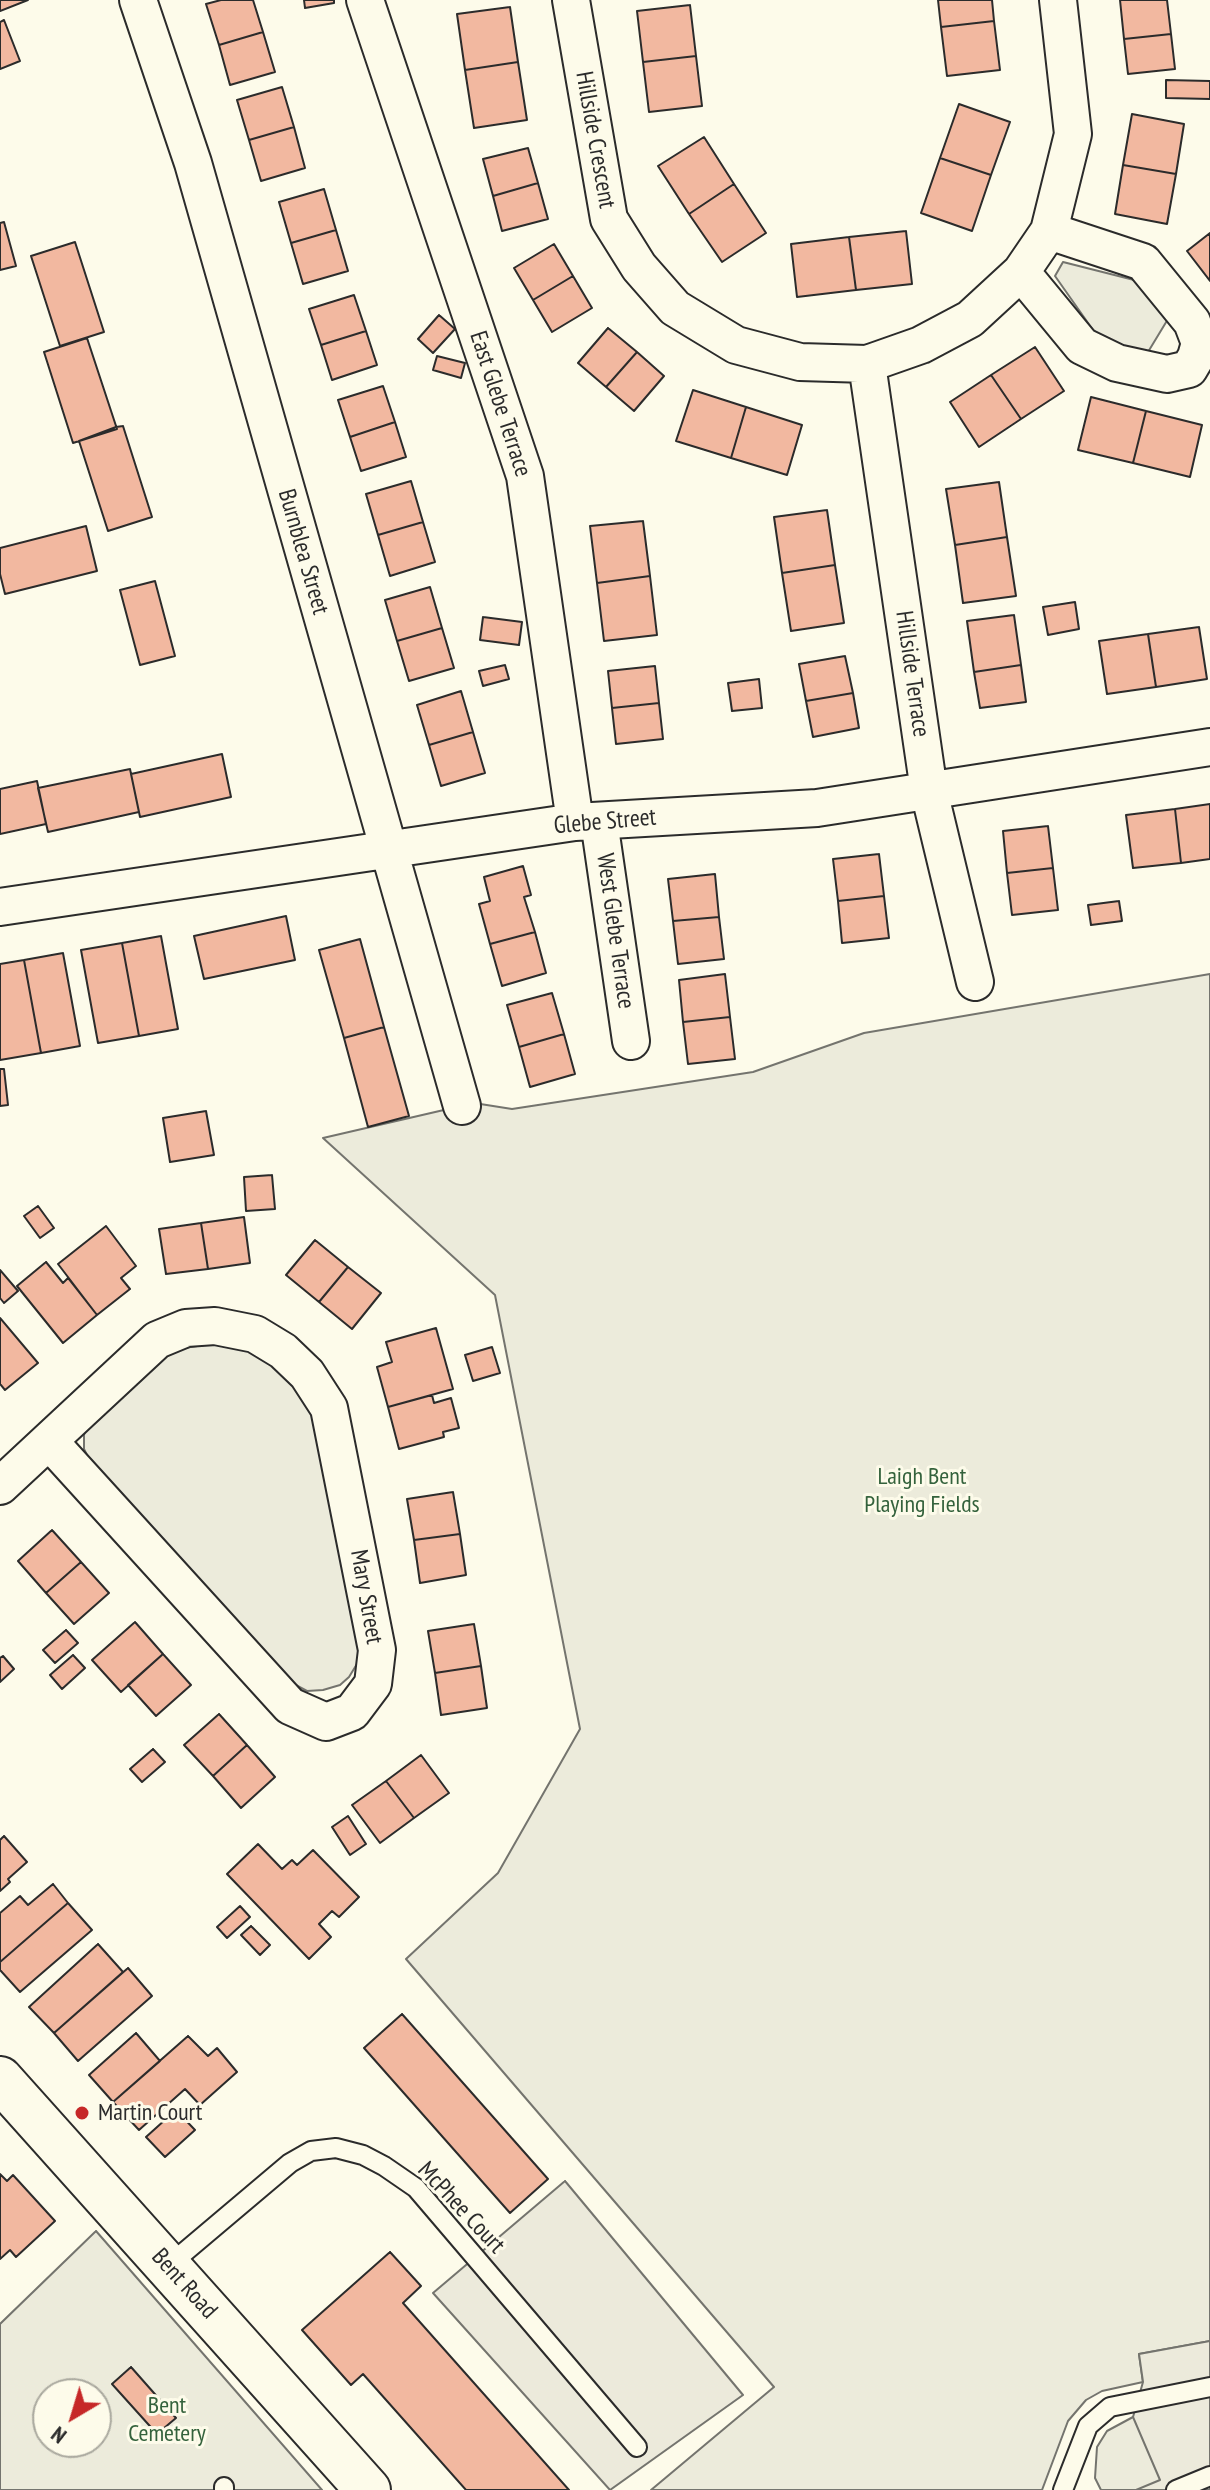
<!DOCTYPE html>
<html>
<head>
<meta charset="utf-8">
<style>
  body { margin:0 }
  #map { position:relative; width:1210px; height:2490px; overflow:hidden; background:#fdfbea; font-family:"PT Sans Narrow",sans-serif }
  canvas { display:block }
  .north { position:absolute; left:32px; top:2378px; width:80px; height:80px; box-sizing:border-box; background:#fdfbea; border:2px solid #a9a89e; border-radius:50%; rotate:218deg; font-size:22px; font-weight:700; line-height:32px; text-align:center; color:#2b2b2b }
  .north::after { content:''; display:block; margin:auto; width:28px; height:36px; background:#c62828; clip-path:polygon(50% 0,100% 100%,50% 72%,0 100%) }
</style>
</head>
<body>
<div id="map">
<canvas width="1210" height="2490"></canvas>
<div class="north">N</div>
</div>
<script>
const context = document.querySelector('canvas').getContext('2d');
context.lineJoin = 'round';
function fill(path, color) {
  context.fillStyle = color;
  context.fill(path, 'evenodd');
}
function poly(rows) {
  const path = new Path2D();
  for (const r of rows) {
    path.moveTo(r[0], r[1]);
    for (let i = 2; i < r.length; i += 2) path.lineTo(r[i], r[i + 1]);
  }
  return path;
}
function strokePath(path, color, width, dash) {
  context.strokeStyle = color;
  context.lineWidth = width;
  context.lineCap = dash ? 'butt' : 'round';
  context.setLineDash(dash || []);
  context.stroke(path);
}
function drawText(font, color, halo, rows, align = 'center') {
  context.font = font + ' "PT Sans Narrow",sans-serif';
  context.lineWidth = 6;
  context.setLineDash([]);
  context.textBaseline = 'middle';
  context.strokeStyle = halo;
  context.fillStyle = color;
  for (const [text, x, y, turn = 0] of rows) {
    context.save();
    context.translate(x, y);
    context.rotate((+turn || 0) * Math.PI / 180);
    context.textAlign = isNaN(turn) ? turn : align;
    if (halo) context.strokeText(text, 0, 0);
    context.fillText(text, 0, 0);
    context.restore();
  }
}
const green = poly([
  [1063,262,1138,281,1168,319,1148,352,1112,343,1093,330,1055,276,1063,262],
  [1210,974,1210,2341,1139,2354,1143,2382,1102,2391,1086,2400,1068,2421,1042,2490,651,2490,774,2387,406,1959,498,1873,580,1729,495,1295,323,1138,474,1103,512,1109,753,1072,864,1033,1210,974],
  [211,1344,237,1347,260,1355,281,1367,309,1407,319,1434,363,1634,360,1659,349,1677,340,1685,323,1690,307,1691,292,1683,90,1461,84,1449,84,1435,88,1421,158,1360,184,1348,211,1344],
  [96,2231,322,2490,0,2490,0,2324,96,2231],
  [48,2394,96,2394,96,2442,48,2442,48,2394],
  [1210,2404,1161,2482,1139,2490,1101,2490,1095,2478,1097,2447,1107,2431,1133,2417,1210,2404]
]);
const parking = poly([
  [565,2181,743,2395,610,2490,433,2293,565,2181],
  [1210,2341,1210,2490,1136,2490,1160,2480,1133,2417,1143,2382,1139,2354,1210,2341]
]);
const building = poly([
  [0,0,28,0,0,11,0,0],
  [221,0,253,0,263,32,219,45,206,4,221,0],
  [304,0,334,0,334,3,305,8,304,0],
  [938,0,992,0,994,21,941,27,938,0],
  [1120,0,1167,0,1171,34,1124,39,1120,0],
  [690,5,696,56,643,62,637,11,690,5],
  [510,7,518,62,465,70,457,14,510,7],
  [4,20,20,61,0,69,0,22,4,20],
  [994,21,1000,70,947,76,941,27,994,21],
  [263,32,275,72,230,85,219,45,263,32],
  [1171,34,1175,69,1128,74,1124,39,1171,34],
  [696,56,702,106,649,112,643,62,696,56],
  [518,62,527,120,474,128,465,70,518,62],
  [1166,80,1210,81,1210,99,1166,98,1166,80],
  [282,87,294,127,249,140,237,100,282,87],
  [959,104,1010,122,991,175,940,158,959,104],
  [1132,114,1184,124,1176,174,1123,165,1132,114],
  [294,127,305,168,261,181,249,140,294,127],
  [704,137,734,184,689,214,658,166,704,137],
  [528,148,538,183,493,196,483,159,528,148],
  [940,158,991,175,972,231,921,213,940,158],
  [1123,165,1176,174,1167,224,1115,214,1123,165],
  [538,183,548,219,502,231,493,196,538,183],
  [734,184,766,233,722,262,689,214,734,184],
  [324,189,336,230,291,243,279,202,324,189],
  [4,222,16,266,0,270,0,223,4,222],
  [336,230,348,271,303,284,291,243,336,230],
  [906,231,912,284,856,290,849,237,906,231],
  [1210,233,1210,281,1187,251,1210,233],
  [849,237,856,290,797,297,791,244,849,237],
  [75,242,104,332,60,346,31,256,75,242],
  [554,244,573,276,533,300,514,268,554,244],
  [573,276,592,308,552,332,533,300,573,276],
  [354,295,366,331,321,345,309,309,354,295],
  [439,315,455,329,433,353,418,339,439,315],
  [608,328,637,352,606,387,578,363,608,328],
  [366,331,377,365,332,380,321,345,366,331],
  [87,338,117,429,73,443,44,352,87,338],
  [1035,347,1064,391,1021,419,991,375,1035,347],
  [637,352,664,376,634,411,606,387,637,352],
  [437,356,465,363,461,378,433,370,437,356],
  [991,375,1021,419,979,447,950,402,991,375],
  [383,386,395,422,350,437,338,400,383,386],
  [693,390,746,407,731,458,676,441,693,390],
  [1091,397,1146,411,1133,463,1078,450,1091,397],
  [746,407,802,425,787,475,731,458,746,407],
  [1146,411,1202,425,1190,477,1133,463,1146,411],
  [395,422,406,457,361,471,350,437,395,422],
  [123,426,152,517,108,531,79,441,116,427,123,426],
  [411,481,423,522,378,535,366,494,411,481],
  [999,482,1007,537,955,545,946,489,999,482],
  [827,510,835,565,782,573,774,517,827,510],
  [643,521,650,576,597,583,590,526,643,521],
  [423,522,435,562,390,576,378,535,423,522],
  [86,526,97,571,5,594,0,574,0,548,86,526],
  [1007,537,1016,596,963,603,955,545,1007,537],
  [835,565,844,623,791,631,782,573,835,565],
  [650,576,657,635,604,641,597,583,650,576],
  [155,581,175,656,140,665,120,590,155,581],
  [430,587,442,628,397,641,385,600,430,587],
  [1075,602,1079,629,1048,635,1043,607,1075,602],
  [1014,615,1021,665,974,672,967,621,1014,615],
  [483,617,522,622,519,645,480,640,483,617],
  [1199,627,1207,679,1156,687,1148,634,1199,627],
  [442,628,454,668,409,681,397,641,442,628],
  [1148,634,1156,687,1107,694,1099,641,1148,634],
  [845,656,853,693,806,701,799,664,845,656],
  [505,665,509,679,483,686,479,671,505,665],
  [1021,665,1026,702,980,708,974,672,1021,665],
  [655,666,659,703,612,708,608,671,655,666],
  [759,679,762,708,732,711,728,683,759,679],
  [461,691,473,732,429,745,417,705,461,691],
  [853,693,859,728,813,737,806,701,853,693],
  [659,703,663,739,616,744,612,708,659,703],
  [473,732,485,773,441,786,429,745,473,732],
  [222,754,231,797,140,817,131,774,222,754],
  [130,769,139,812,48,832,38,788,130,769],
  [37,781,46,824,0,834,0,789,37,781],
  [1210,804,1210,859,1181,863,1175,809,1210,804],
  [1175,809,1181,863,1133,868,1126,815,1175,809],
  [1048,826,1053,868,1007,873,1003,831,1048,826],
  [879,854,884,896,838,901,833,859,879,854],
  [523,866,531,895,524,897,535,932,490,944,479,904,490,901,484,877,523,866],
  [1053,868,1058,910,1012,915,1007,873,1053,868],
  [715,874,719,917,673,921,668,879,715,874],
  [884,896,889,938,842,943,838,901,884,896],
  [1119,901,1122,921,1091,925,1088,905,1119,901],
  [286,916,295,960,204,979,194,936,286,916],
  [719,917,724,959,678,964,673,921,719,917],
  [535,932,546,973,502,986,490,944,535,932],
  [161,936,178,1029,139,1036,122,943,161,936],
  [360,939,384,1027,344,1038,319,950,360,939],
  [122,943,139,1036,98,1043,81,950,122,943],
  [63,953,80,1046,41,1053,24,960,63,953],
  [24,960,41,1053,0,1060,0,964,24,960],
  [725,974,730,1017,683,1022,679,980,725,974],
  [552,993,564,1034,519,1047,507,1005,552,993],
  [730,1017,735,1059,688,1064,683,1022,730,1017],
  [384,1027,409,1116,368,1127,344,1038,384,1027],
  [564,1034,575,1074,530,1087,519,1047,564,1034],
  [0,1069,4,1069,8,1105,0,1106,0,1069],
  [206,1111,214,1155,170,1162,163,1118,206,1111],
  [272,1175,275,1209,246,1211,244,1177,272,1175],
  [38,1206,54,1228,40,1238,24,1216,38,1206],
  [244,1217,250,1263,208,1269,201,1223,244,1217],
  [201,1223,208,1269,166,1274,159,1229,201,1223],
  [106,1226,136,1266,121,1278,130,1289,97,1315,58,1264,106,1226],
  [315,1240,348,1267,319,1302,286,1275,315,1240],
  [46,1262,63,1283,68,1278,97,1315,63,1343,17,1286,46,1262],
  [348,1267,381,1293,352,1329,319,1302,348,1267],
  [0,1270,18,1291,4,1303,0,1298,0,1270],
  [0,1318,38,1363,5,1390,0,1384,0,1318],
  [436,1328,453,1389,388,1407,377,1367,392,1362,386,1342,436,1328],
  [492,1347,500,1373,473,1381,465,1355,492,1347],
  [432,1395,434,1403,451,1398,459,1428,443,1432,444,1437,399,1449,388,1407,432,1395],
  [453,1492,460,1534,414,1540,407,1499,453,1492],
  [52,1530,81,1562,46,1593,18,1561,52,1530],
  [460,1534,466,1575,420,1583,414,1540,460,1534],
  [81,1562,109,1593,74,1624,46,1593,81,1562],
  [135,1622,163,1654,121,1692,92,1660,135,1622],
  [474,1624,481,1666,435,1673,428,1631,474,1624],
  [66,1630,78,1643,55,1663,43,1650,66,1630],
  [163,1654,191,1685,156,1716,128,1685,163,1654],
  [73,1655,85,1668,62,1689,50,1675,73,1655],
  [3,1656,14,1669,0,1682,0,1658,3,1656],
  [481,1666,487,1708,441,1715,435,1673,481,1666],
  [219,1714,247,1745,213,1776,184,1745,219,1714],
  [247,1745,275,1777,241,1808,213,1776,247,1745],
  [153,1749,165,1762,142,1782,130,1769,153,1749],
  [421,1755,449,1793,414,1818,386,1781,421,1755],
  [386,1781,414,1818,380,1843,352,1805,386,1781],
  [348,1816,366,1844,350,1855,332,1827,348,1816],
  [4,1836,27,1862,8,1879,10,1882,0,1891,0,1840,4,1836],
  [258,1844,282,1869,292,1860,297,1865,313,1850,359,1897,339,1917,332,1911,319,1924,331,1937,309,1959,227,1874,258,1844],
  [53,1884,68,1903,0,1962,0,1913,20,1896,28,1905,53,1884],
  [68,1903,92,1930,20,1992,0,1970,0,1962,68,1903],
  [240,1906,250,1917,227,1938,217,1927,240,1906],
  [251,1926,270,1945,260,1955,241,1935,251,1926],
  [98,1944,123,1972,54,2033,29,2007,98,1944],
  [128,1968,152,1996,78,2061,54,2033,128,1968],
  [402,2014,548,2179,510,2213,364,2048,402,2014],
  [136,2033,160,2061,113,2102,89,2075,136,2033],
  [188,2036,208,2056,217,2048,237,2072,200,2105,185,2089,139,2130,113,2102,188,2036],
  [176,2110,195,2130,165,2157,146,2137,176,2110],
  [0,2174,7,2181,13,2175,55,2221,16,2257,10,2250,0,2259,0,2174],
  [390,2252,421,2286,403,2303,569,2490,466,2490,363,2374,351,2385,302,2330,390,2252],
  [131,2367,176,2418,157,2434,112,2384,131,2367]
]);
const lane = poly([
  [168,2266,290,2163,311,2151,336,2148,363,2155,384,2166,416,2188,637,2447],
  [224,2490,224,2487],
  [1063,2490,1088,2426,1110,2407,1210,2387],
  [1176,2490,1210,2476]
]);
const street = poly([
  [138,0,193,163,462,1106],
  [365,0,525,476,575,822],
  [571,0,609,219,639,267,675,308,736,345,800,362,867,364,921,345,970,319,1021,272,1049,231,1073,134,1058,0],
  [1021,272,1082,346,1117,363,1167,374,1189,369,1196,357,1200,343,1192,322,1143,262,1049,231],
  [867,364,929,791,975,982],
  [599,821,631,1041],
  [0,907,575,822,817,808,1210,747],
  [0,1486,157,1340,186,1328,215,1326,255,1334,283,1351,307,1374,329,1408,377,1650,373,1684,352,1712,326,1722,290,1706,49,1441]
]);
const secondary = poly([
  [0,2079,368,2490]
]);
const markers = [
  [82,2113,8,"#c62828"]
];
const streetNames = [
  ["Hillside Crescent",595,140,80],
  ["East Glebe Terrace",500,404,72],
  ["Burnblea Street",303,552,74],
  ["Hillside Terrace",912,674,82],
  ["Glebe Street",605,822,-5],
  ["West Glebe Terrace",615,931,82],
  ["Mary Street",366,1597,80],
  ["McPhee Court",461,2208,47],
  ["Bent Road",184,2284,48]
];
const parkNames = [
  ["Laigh Bent",922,1477],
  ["Playing Fields",922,1505],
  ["Bent",167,2406],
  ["Cemetery",167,2434]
];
const poiNames = [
  ["Martin Court",98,2113]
];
fill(green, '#ecebdb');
strokePath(green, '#74746e', 2);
fill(parking, '#eceadb');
strokePath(parking, '#74746e', 2);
fill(building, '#f2b8a0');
strokePath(building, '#2b2b2b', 2);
strokePath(lane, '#2b2b2b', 22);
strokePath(street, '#2b2b2b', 40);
strokePath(secondary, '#2b2b2b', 48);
strokePath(lane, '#fdfbea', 18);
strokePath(street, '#fdfbea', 36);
strokePath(secondary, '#fdfbea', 44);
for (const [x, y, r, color] of markers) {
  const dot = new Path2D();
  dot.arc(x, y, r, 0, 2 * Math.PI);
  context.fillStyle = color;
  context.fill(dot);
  strokePath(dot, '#fdfbea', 3);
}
drawText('24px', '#2b2b2b', '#fdfbea', streetNames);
drawText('24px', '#34623c', '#fdfbea', parkNames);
drawText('24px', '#2b2b2b', '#fdfbea', poiNames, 'left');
</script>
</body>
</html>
